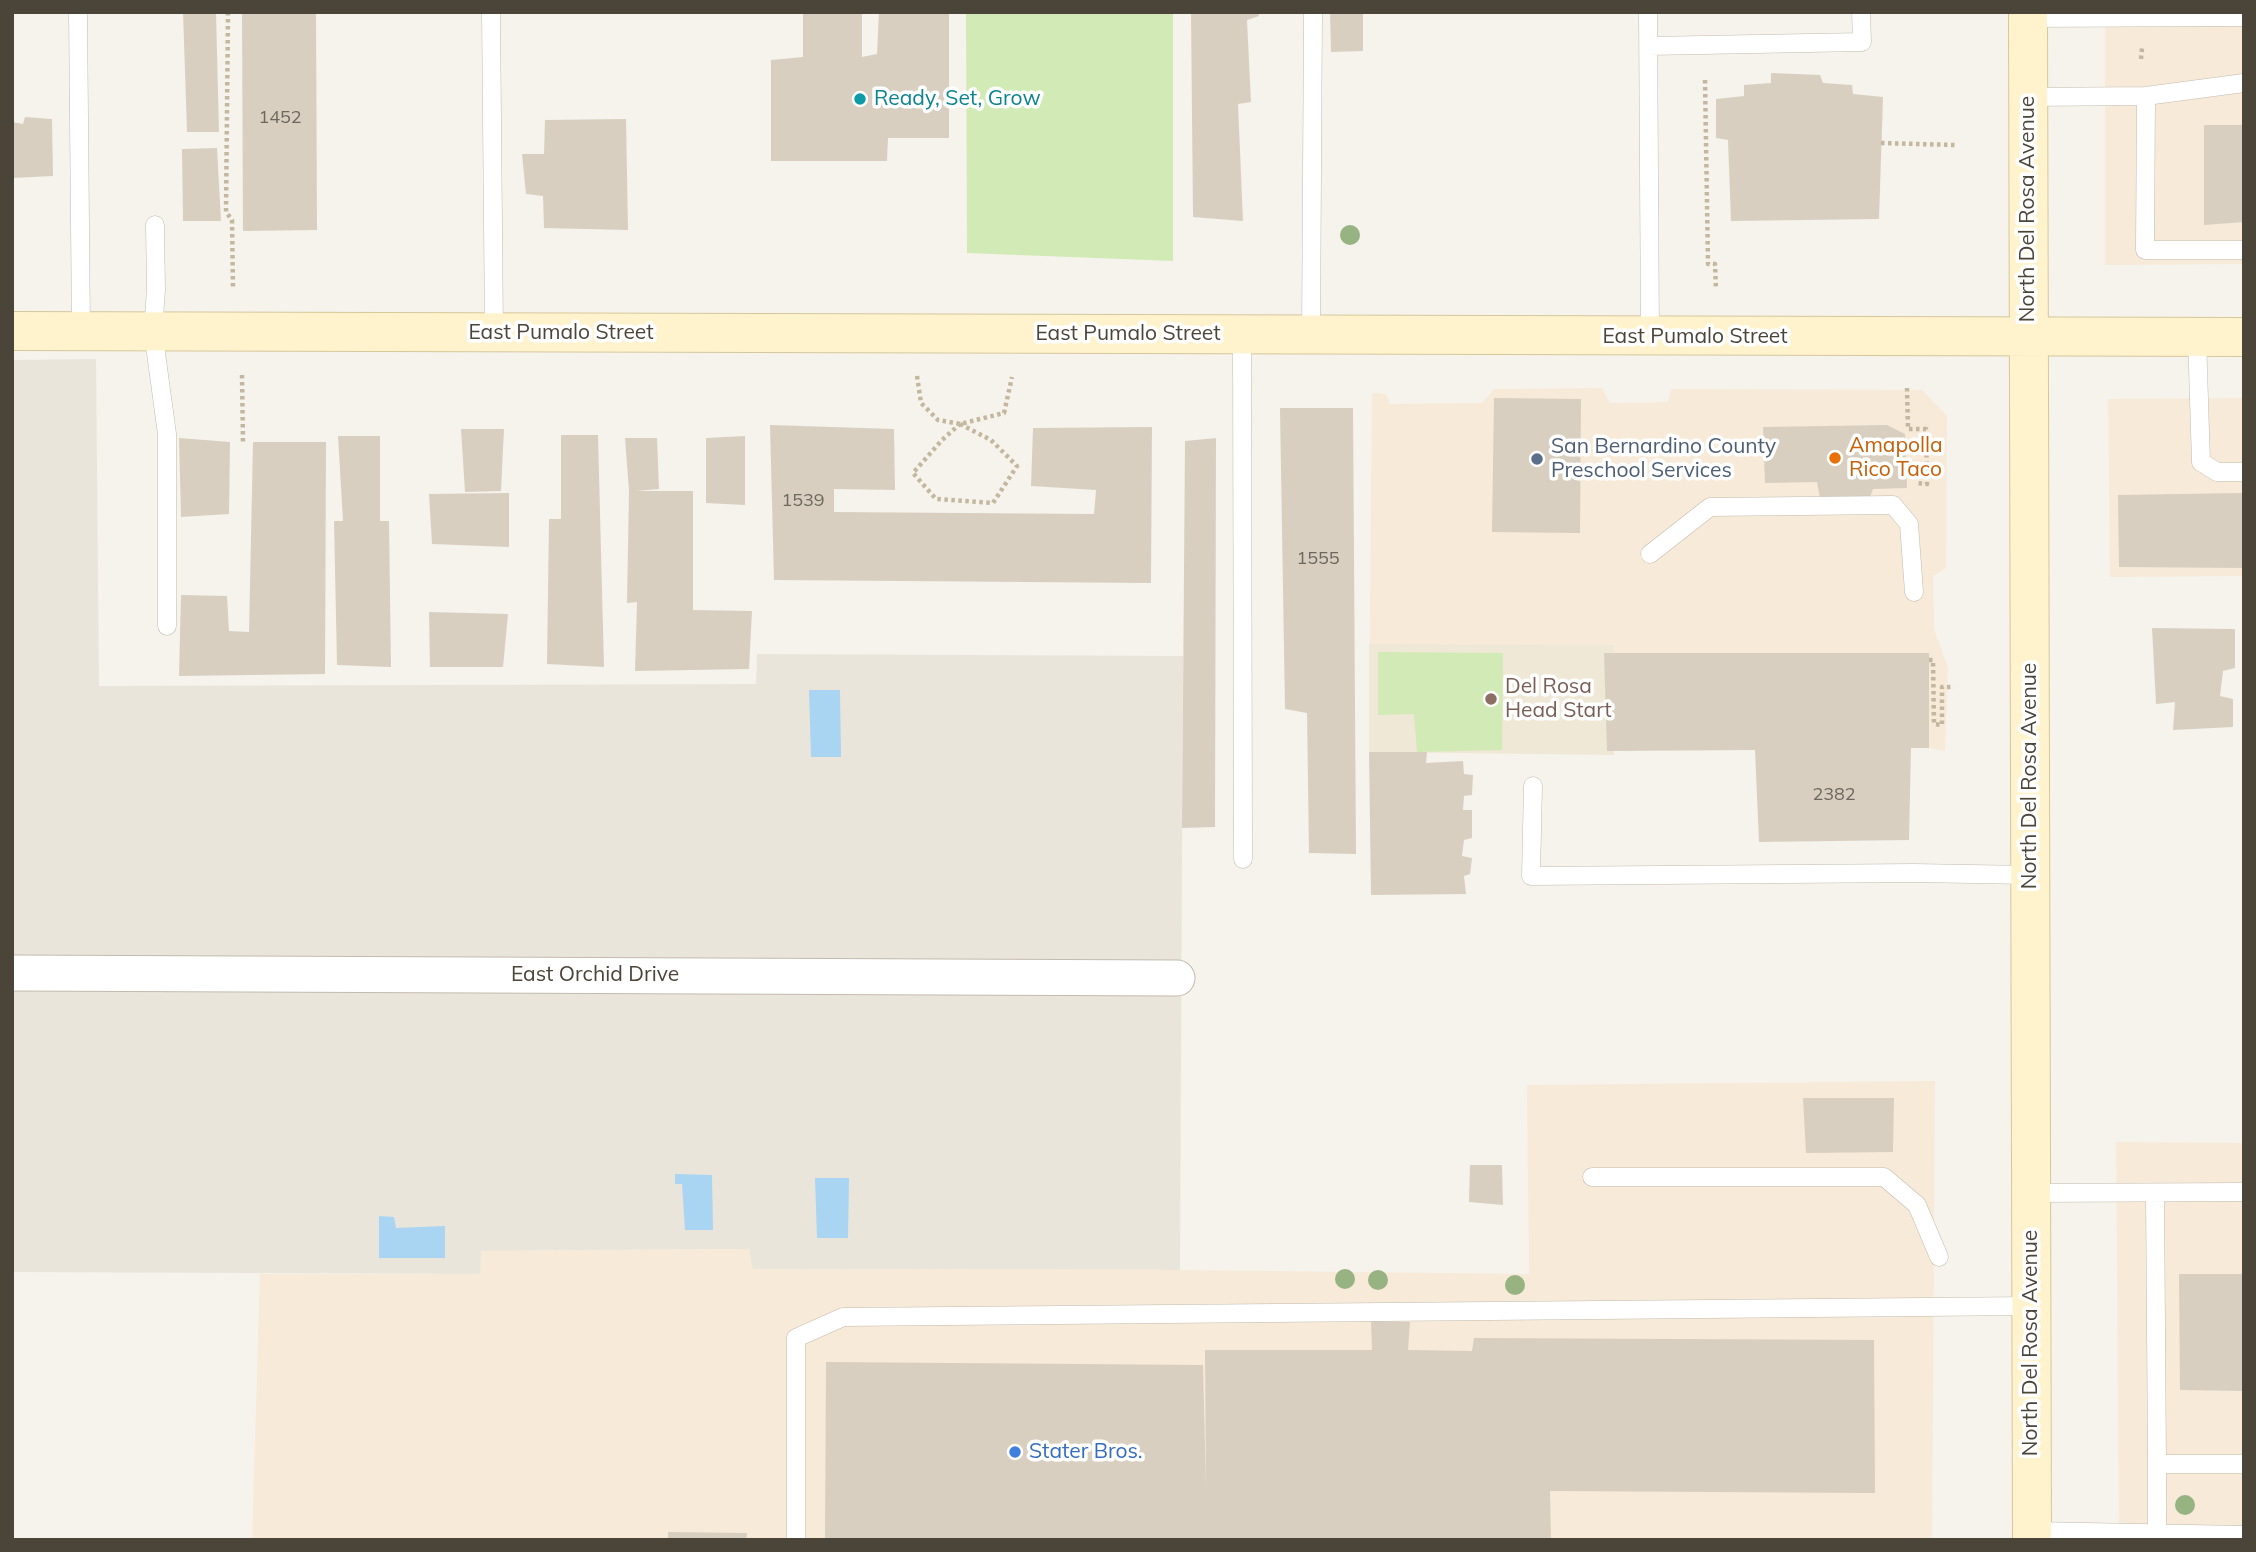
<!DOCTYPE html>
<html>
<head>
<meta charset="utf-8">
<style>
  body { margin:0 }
  #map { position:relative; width:2256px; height:1552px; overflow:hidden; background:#f6f3ec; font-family:Mulish,sans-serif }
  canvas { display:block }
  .frame { position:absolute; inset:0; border:14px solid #4b4439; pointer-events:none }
</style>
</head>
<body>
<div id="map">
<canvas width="2256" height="1552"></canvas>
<div class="frame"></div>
</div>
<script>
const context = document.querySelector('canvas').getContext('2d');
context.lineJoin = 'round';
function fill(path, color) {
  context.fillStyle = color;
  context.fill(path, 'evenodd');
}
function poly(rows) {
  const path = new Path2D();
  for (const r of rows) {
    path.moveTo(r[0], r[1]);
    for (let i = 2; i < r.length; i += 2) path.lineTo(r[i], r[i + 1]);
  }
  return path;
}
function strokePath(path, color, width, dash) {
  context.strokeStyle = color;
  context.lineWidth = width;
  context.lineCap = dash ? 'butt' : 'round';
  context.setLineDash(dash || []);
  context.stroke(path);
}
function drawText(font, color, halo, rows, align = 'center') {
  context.font = font + ' Mulish,sans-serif';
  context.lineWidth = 7;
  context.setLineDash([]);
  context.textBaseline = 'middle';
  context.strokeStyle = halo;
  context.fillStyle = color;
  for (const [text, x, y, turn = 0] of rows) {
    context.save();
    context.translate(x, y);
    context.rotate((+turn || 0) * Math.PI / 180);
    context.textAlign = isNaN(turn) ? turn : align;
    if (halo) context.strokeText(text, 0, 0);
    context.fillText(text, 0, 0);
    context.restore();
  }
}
const residential = poly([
  [96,359,99,686,756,684,757,654,1183,656,1180,1270,752,1269,749,1249,482,1251,481,1274,12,1272,12,360]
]);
const commercial = poly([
  [2105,12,2244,12,2244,264,2105,265],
  [1602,388,1610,403,1668,402,1671,389,1922,390,1947,416,1946,568,1933,576,1934,629,1948,668,1945,751,1929,748,1369,752,1372,393,1386,394,1390,404,1482,403,1494,389],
  [2244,398,2244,576,2110,577,2108,399],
  [1935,1081,1932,1540,252,1540,260,1274,480,1274,481,1251,749,1249,753,1269,1180,1270,1529,1274,1527,1085],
  [2116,1142,2244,1143,2244,1540,2119,1540]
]);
const education = poly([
  [1369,644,1614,645,1614,755,1369,752]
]);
const green = poly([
  [966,12,1173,12,1173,261,967,253],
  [1378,652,1503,653,1502,750,1417,752,1414,714,1378,715]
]);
const water = poly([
  [809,690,840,690,841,757,811,757],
  [675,1174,712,1175,713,1230,685,1230,682,1184,675,1184],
  [815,1178,849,1178,848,1238,817,1238],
  [379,1216,394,1217,396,1228,445,1226,445,1258,379,1258]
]);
const building = poly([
  [183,12,216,12,219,132,187,132],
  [242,12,316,12,317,230,243,231],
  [803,12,862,12,862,57,877,54,879,12,949,12,949,138,888,138,887,161,771,161,771,60,803,57],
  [1191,12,1258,12,1259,16,1247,20,1251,102,1238,104,1243,221,1193,217],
  [1330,12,1363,12,1363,51,1331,52],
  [1771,73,1820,75,1823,83,1852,85,1853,94,1883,97,1879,219,1731,221,1728,140,1716,138,1716,99,1744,96,1744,85,1771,83],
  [25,117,52,119,53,176,12,178,12,122,23,124],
  [626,119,628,230,544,228,543,196,526,194,522,154,544,154,545,120],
  [2204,125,2244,125,2244,222,2204,225],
  [217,148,221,221,183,221,182,149],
  [1494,398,1581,399,1580,533,1492,532],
  [1280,408,1353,408,1356,854,1309,853,1307,713,1285,709],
  [770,425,894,429,895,490,834,489,834,512,1094,514,1096,490,1031,486,1033,428,1152,427,1151,583,774,580],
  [1887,425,1905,434,1907,488,1873,489,1869,500,1820,498,1817,482,1765,483,1763,427],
  [461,429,504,429,501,491,465,492],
  [561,435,598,435,604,667,547,664,549,519,561,519],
  [338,436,380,436,380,521,389,521,391,667,337,665,334,521,343,521],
  [745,436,745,505,706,503,706,438],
  [179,438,230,442,229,514,181,517],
  [625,438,657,438,659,489,636,491,693,491,693,610,752,611,749,669,635,671,637,602,627,603,629,491],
  [1216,438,1215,827,1182,828,1185,441],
  [253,442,326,442,325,674,179,676,181,595,227,596,229,631,249,632],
  [509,493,509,547,432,544,429,494],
  [2244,493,2244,568,2119,567,2118,495],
  [429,612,508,614,503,667,430,667],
  [2152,628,2235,629,2235,668,2223,671,2220,696,2233,699,2233,727,2173,730,2175,702,2156,704],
  [1604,653,1929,653,1929,748,1911,748,1909,840,1759,842,1755,750,1607,751],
  [1369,752,1427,752,1426,763,1463,761,1464,774,1473,775,1472,795,1464,796,1463,810,1472,810,1472,838,1464,840,1462,856,1472,858,1470,874,1464,876,1466,894,1371,895],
  [1803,1098,1894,1098,1893,1152,1806,1153],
  [1470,1165,1502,1165,1503,1205,1469,1202],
  [2179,1274,2244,1274,2244,1391,2180,1390],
  [1371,1321,1410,1322,1408,1350,1472,1351,1474,1338,1874,1340,1875,1493,1550,1491,1551,1540,825,1540,826,1362,1203,1365,1206,1488,1205,1350,1372,1350],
  [668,1532,747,1533,746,1540,668,1540]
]);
const path = poly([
  [228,12,226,212,232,220,233,288],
  [2141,59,2142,48],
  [1705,80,1708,264,1715,264,1716,289],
  [1881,143,1955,145],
  [242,375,243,443],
  [917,376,921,403,938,420,960,424,1004,413,1012,377],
  [1907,388,1908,429,1926,429,1927,484,1916,483],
  [960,424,991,440,1017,466,993,503,936,499,913,473,942,440,960,424],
  [1929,660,1933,660,1934,724,1942,725,1942,687,1954,687]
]);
const lane = poly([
  [78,12,81,331],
  [491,12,494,332],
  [1648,12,1650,336],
  [2028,18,2244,17],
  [1649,46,1862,42,1861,12],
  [2146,96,2244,83],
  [2028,97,2146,96,2145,250,2244,250],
  [155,225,156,290,153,331,167,434,167,626],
  [1242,335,1243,859],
  [1311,335,1313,12],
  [2197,337,2201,462,2217,472,2244,472],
  [1650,554,1710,507,1893,505,1909,524,1914,592],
  [1533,786,1531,876,1914,873,2030,875],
  [1592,1177,1884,1177,1917,1205,1939,1257],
  [2031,1193,2244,1192],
  [2155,1193,2157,1464,2244,1464],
  [2157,1464,2157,1533],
  [2032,1531,2244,1535],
  [796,1540,796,1338,843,1317,2031,1306]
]);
const street = poly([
  [12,973,1177,978]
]);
const secondary = poly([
  [2028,12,2032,1540],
  [12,331,2244,337]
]);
const trees = [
  [1350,235],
  [1345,1279],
  [1378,1280],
  [1515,1285],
  [2185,1505]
];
const markers = [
  [860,99,7,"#0f9aa8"],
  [1835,458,7,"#e8710a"],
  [1537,459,7,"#5c6f8a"],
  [1491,699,7,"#8d6e63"],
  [1015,1452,7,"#3f7fe0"]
];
const numberNames = [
  ["1452",280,118],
  ["1539",803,501],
  ["1555",1318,559],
  ["2382",1834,795]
];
const cultureNames = [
  ["Ready, Set, Grow",874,99]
];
const streetNames = [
  ["North Del Rosa Avenue",2028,209,-90],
  ["East Pumalo Street",561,333],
  ["East Pumalo Street",1128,334],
  ["East Pumalo Street",1695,337],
  ["North Del Rosa Avenue",2030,776,-90],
  ["East Orchid Drive",595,975],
  ["North Del Rosa Avenue",2031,1343,-90]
];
const foodNames = [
  ["Amapolla",1849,446],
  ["Rico Taco",1849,470]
];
const serviceNames = [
  ["San Bernardino County",1551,447],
  ["Preschool Services",1551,471]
];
const educationNames = [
  ["Del Rosa",1505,687],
  ["Head Start",1505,711]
];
const shopNames = [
  ["Stater Bros.",1029,1452]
];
fill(residential, '#eae5da');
fill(commercial, '#f7ead8');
fill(education, '#efe8d6');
fill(green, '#d2eab5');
fill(water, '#a9d4f2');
fill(building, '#d8cfc1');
strokePath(lane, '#c2bbae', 19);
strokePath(street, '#c2bbae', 37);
strokePath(secondary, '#d6c79b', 40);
strokePath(path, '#c4b79f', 4.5, [3.5, 3.5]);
strokePath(lane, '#fff', 18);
strokePath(street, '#fff', 35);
strokePath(secondary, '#fff3cd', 38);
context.fillStyle = '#97b381';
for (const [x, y] of trees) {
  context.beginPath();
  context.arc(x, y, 10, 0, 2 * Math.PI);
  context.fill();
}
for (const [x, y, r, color] of markers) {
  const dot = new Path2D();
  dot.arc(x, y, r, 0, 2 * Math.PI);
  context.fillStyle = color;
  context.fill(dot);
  strokePath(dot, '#fff', 2.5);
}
drawText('18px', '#6e675b', null, numberNames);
drawText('21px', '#0d838f', '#fff', cultureNames, 'left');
drawText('21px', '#4b4439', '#fff', streetNames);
drawText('21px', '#c56008', '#fff', foodNames, 'left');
drawText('21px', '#4e5e75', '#fff', serviceNames, 'left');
drawText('21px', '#785e54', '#fff', educationNames, 'left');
drawText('21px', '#366cbe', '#fff', shopNames, 'left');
</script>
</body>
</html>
